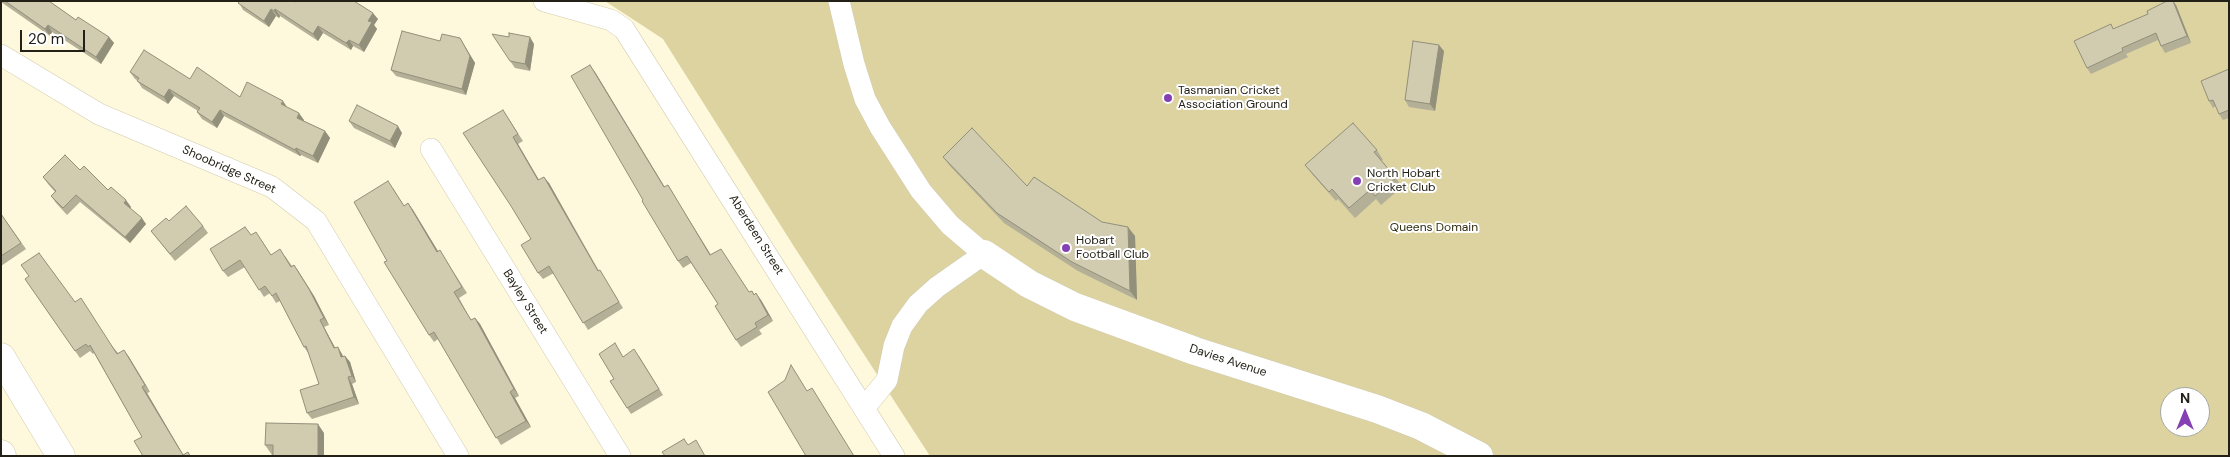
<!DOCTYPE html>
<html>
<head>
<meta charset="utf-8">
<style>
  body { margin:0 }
  #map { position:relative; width:2230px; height:457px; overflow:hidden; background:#fef9dc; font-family:"DM Sans",sans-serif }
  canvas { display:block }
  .frame { position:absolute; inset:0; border:2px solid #232117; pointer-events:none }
  .north { position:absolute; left:2160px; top:387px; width:50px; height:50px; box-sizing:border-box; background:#fff; border:1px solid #a7a6a2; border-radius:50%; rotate:0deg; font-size:14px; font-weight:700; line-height:20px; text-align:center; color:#232117 }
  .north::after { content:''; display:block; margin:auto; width:18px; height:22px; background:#8541b4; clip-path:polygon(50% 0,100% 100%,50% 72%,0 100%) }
  .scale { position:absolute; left:20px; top:30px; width:65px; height:22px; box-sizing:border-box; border:2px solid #232117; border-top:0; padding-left:6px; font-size:15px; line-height:18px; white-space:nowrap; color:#232117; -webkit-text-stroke:4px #fff; paint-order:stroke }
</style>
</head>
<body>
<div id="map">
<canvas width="2230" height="457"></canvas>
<div class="frame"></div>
<div class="north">N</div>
<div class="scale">20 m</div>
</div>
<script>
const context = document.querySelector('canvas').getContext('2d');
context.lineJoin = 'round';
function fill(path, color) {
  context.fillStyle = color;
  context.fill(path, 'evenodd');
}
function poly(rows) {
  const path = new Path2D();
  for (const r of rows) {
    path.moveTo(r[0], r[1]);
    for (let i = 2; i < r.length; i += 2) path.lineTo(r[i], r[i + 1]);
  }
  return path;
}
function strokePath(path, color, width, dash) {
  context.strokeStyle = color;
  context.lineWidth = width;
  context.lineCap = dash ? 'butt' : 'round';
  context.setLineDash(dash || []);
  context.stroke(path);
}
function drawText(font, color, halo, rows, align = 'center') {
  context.font = font + ' "DM Sans",sans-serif';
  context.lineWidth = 4;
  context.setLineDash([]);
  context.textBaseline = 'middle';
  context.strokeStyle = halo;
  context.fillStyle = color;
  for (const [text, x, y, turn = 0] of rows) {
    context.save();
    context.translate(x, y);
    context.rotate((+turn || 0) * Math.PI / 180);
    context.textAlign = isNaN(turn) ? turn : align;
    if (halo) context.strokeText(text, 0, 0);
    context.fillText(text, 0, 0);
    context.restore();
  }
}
const green = poly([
  [605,1,2229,1,2229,456,930,456,793,245,663,39],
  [2170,397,2200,397,2200,427,2170,427]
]);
const street = poly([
  [544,1,611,20,624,29,894,456],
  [839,1,854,64,865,99,880,127,921,191,950,225,984,254,937,287,918,304,902,326,894,346,887,380,865,407],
  [1,55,99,114,272,187,316,221,458,456],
  [431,149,620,456]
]);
const secondary = poly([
  [984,254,1029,284,1075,307,1195,351,1377,409,1421,426,1479,456]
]);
const highway = poly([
  [1,357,61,456],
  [1,454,2,456]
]);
const wall = poly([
  [1,1,49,1,76,20,109,37,114,43,101,64,52,32,50,36,1,2],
  [238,1,294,1,296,2,378,19,374,25,377,29,364,52,353,46,351,50,323,33,318,41,280,16,279,18,276,16,269,27,243,10],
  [2176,5,2191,43,2165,53,2161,46,2158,40,2126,54,2128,57,2091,74,2087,68,2114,29],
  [440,41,464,45,475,63,466,95,396,76,391,70],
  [534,44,530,71,515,68,510,61],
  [1444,51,1435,111,1409,107,1405,100],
  [2229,69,2229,118,2223,120,2219,114,2216,106,2213,108,2209,101],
  [130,72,190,79,240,97,287,108,304,120,304,121,325,131,330,138,318,163,301,155,300,156,224,116,217,128,202,119,197,112,198,111,174,96,168,104,142,88,137,80,135,79],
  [595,72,664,187,672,192,711,255,749,292,752,291,754,294,761,300,773,321,759,330,762,334,741,347,736,340,718,304,691,263,683,268,678,261,643,200],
  [503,110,523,141,518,144,539,180,549,183,599,271,604,277,623,308,588,330,554,273,543,279,538,273],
  [349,121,402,133,395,148,354,128],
  [1377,150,1383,160,1381,161,1396,178,1402,187,1381,205,1376,199,1355,218,1338,199,1336,201,1312,174,1305,165],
  [943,157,1027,186,1102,222,1135,236,1137,300,1078,271,1004,223,950,166],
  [80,170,131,207,130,208,146,224,130,243,80,202,67,215,56,203,51,196,55,192,48,184,43,177],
  [393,188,404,206,408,203,413,210,438,251,444,257,467,293,459,298,471,320,475,318,480,324,519,396,515,398,531,427,501,445,438,339,434,342,429,335,387,261],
  [1,214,26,249,1,266],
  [169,221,203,226,208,233,175,261,151,231],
  [251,235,271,255,285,256,292,266,294,265,299,272,314,296,329,325,324,327,335,348,342,354,343,356,345,356,350,362,356,382,352,384,359,404,312,419,307,413,319,384,309,354,304,347,280,301,276,303,270,293,264,297,245,267,228,277,223,271],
  [29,276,75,302,118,353,129,357,150,392,147,393,183,455,188,452,190,456,143,456,142,437,94,353,93,354,90,351,80,358,25,279],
  [624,356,639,356,663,395,631,414,627,408,614,379],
  [324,433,324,456,272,455,265,445]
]);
const shadedWall = poly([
  [2173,1,2176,5,2191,43,2187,36],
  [271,9,276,16,269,27,264,21],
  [275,9,280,16,279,18,274,11],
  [373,13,378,19,374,25,377,29,364,52,359,45,368,21],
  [48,25,52,32,50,36,45,29],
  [318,26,323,33,318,41,313,34],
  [109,37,114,43,101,64,96,57],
  [530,37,534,44,530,71,525,64],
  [460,38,475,63,466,95,462,89],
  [349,40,353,46,351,50,346,43],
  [1439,45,1444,51,1435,111,1430,104],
  [590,65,595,72,669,194,664,187],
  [169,89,174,96,168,104,164,97],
  [283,101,287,107,281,104],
  [220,110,224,116,217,128,212,122],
  [299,113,304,120,302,125,297,118],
  [398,126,402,133,395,148,390,141],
  [325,131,330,138,318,163,313,156],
  [513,137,518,144,543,187,538,180],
  [296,148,301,155,300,156,295,150],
  [544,177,549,183,602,278,598,271],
  [668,185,672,192,715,262,710,255],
  [126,200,131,207,129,210,124,203],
  [408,203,413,210,442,258,437,252],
  [142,218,146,224,130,243,125,237],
  [1128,227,1135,236,1137,300,1130,291],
  [294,265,314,296,329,325,324,318],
  [756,293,761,300,773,321,768,315],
  [475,318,480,324,519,396,514,389],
  [320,320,324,327,339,355,334,348],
  [338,347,342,354,345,364,341,357],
  [124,350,129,357,150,392,145,385],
  [345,356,350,362,356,382,352,376],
  [348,377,352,384,359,404,354,397],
  [142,387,147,393,184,456,183,456],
  [510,392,515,398,531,427,526,421],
  [318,424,324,433,324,456,318,456]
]);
const building = poly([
  [5,1,49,1,76,20,78,17,109,37,96,57,48,25,45,29,5,1],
  [240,1,294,1,296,2,297,1,354,1,373,13,368,21,372,22,359,45,349,40,346,43,318,26,313,34,275,9,274,11,271,9,264,21,238,3,240,1],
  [2167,1,2173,1,2187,36,2161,46,2156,33,2122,48,2123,51,2087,68,2074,41,2111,24,2113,29,2148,14,2147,11,2167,1],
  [402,31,440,41,442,34,460,38,470,56,462,89,391,70,402,31],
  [509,33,530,37,525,64,510,61,492,34,509,37,509,33],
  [1413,41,1439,45,1430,104,1405,100,1413,41],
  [144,50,190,79,197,67,240,97,247,82,283,101,281,104,299,113,297,118,325,131,313,156,296,148,295,150,220,110,212,122,197,112,200,108,169,89,164,97,137,81,139,78,130,72,144,50],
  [590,65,664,187,668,185,710,255,721,249,749,292,752,291,754,295,756,293,768,315,755,323,757,327,736,340,715,306,718,304,687,256,678,261,642,201,643,200,571,76,590,65],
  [2229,69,2229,110,2219,114,2213,100,2209,101,2201,81,2229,69],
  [357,105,398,126,390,141,349,121,357,105],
  [503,110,518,134,513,137,538,180,544,177,598,271,600,270,619,302,583,323,549,266,538,273,521,245,531,239,511,206,463,133,503,110],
  [1353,123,1377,150,1374,152,1396,178,1375,196,1370,190,1349,208,1332,189,1329,192,1305,165,1353,123],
  [972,128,1027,186,1034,177,1102,222,1128,227,1130,291,1072,262,997,213,943,157,972,128],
  [65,155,80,170,84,166,108,190,111,187,126,200,124,203,142,218,125,237,76,195,63,208,51,196,56,191,43,177,65,155],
  [388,181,404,206,408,203,437,252,440,250,462,287,454,292,471,320,475,318,514,389,510,392,526,421,496,438,434,332,429,335,384,262,387,261,354,202,388,181],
  [186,206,203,226,170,254,151,231,166,218,169,221,186,206],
  [1,214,21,243,1,256,1,214],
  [245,227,251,235,256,232,271,255,280,249,291,267,294,265,309,289,324,318,320,320,334,348,338,347,341,357,345,356,352,376,348,377,354,397,307,413,300,390,319,384,306,346,304,347,276,293,272,296,265,286,259,290,240,260,223,271,210,249,245,227],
  [39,253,75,302,81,298,117,354,124,350,145,385,142,387,183,455,188,452,190,456,143,456,134,441,142,437,90,345,88,347,86,344,75,351,25,279,29,276,21,265,39,253],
  [615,343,623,357,634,349,659,389,627,408,610,381,614,379,599,354,615,343],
  [791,365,807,391,812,388,854,456,806,456,768,392,785,380,791,365],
  [266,423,318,424,318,456,273,456,273,445,265,445,266,423],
  [684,439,688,445,696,440,705,456,665,456,662,452,684,439]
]);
const markers = [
  [1168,98,5,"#8541b4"],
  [1357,181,5,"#8541b4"],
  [1066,248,5,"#8541b4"]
];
const poiNames = [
  ["Tasmanian Cricket",1178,91],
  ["Association Ground",1178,105],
  ["North Hobart",1367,174],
  ["Cricket Club",1367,188],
  ["Hobart",1076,241],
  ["Football Club",1076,255]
];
const streetNames = [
  ["Shoobridge Street",229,170,24],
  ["Aberdeen Street",756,235,58],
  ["Bayley Street",525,302,58],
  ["Davies Avenue",1228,361,18]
];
const parkNames = [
  ["Queens Domain",1434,228]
];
fill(green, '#dcd3a0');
strokePath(street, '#d2ccb0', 22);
strokePath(secondary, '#d2ccb0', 29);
strokePath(highway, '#d2ccb0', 29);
strokePath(street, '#fff', 21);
strokePath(secondary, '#fff', 28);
strokePath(highway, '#fff', 28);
fill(wall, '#b4af97');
fill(shadedWall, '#928f7b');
fill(building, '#d1ccb0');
strokePath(building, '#928f7b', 1);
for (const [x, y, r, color] of markers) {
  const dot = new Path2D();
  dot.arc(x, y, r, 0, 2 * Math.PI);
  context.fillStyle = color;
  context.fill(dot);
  strokePath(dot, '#fff', 2);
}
drawText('12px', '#232117', '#fff', poiNames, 'left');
drawText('12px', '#232117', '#fff', streetNames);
drawText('12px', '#312c0e', '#fff', parkNames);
</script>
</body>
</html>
